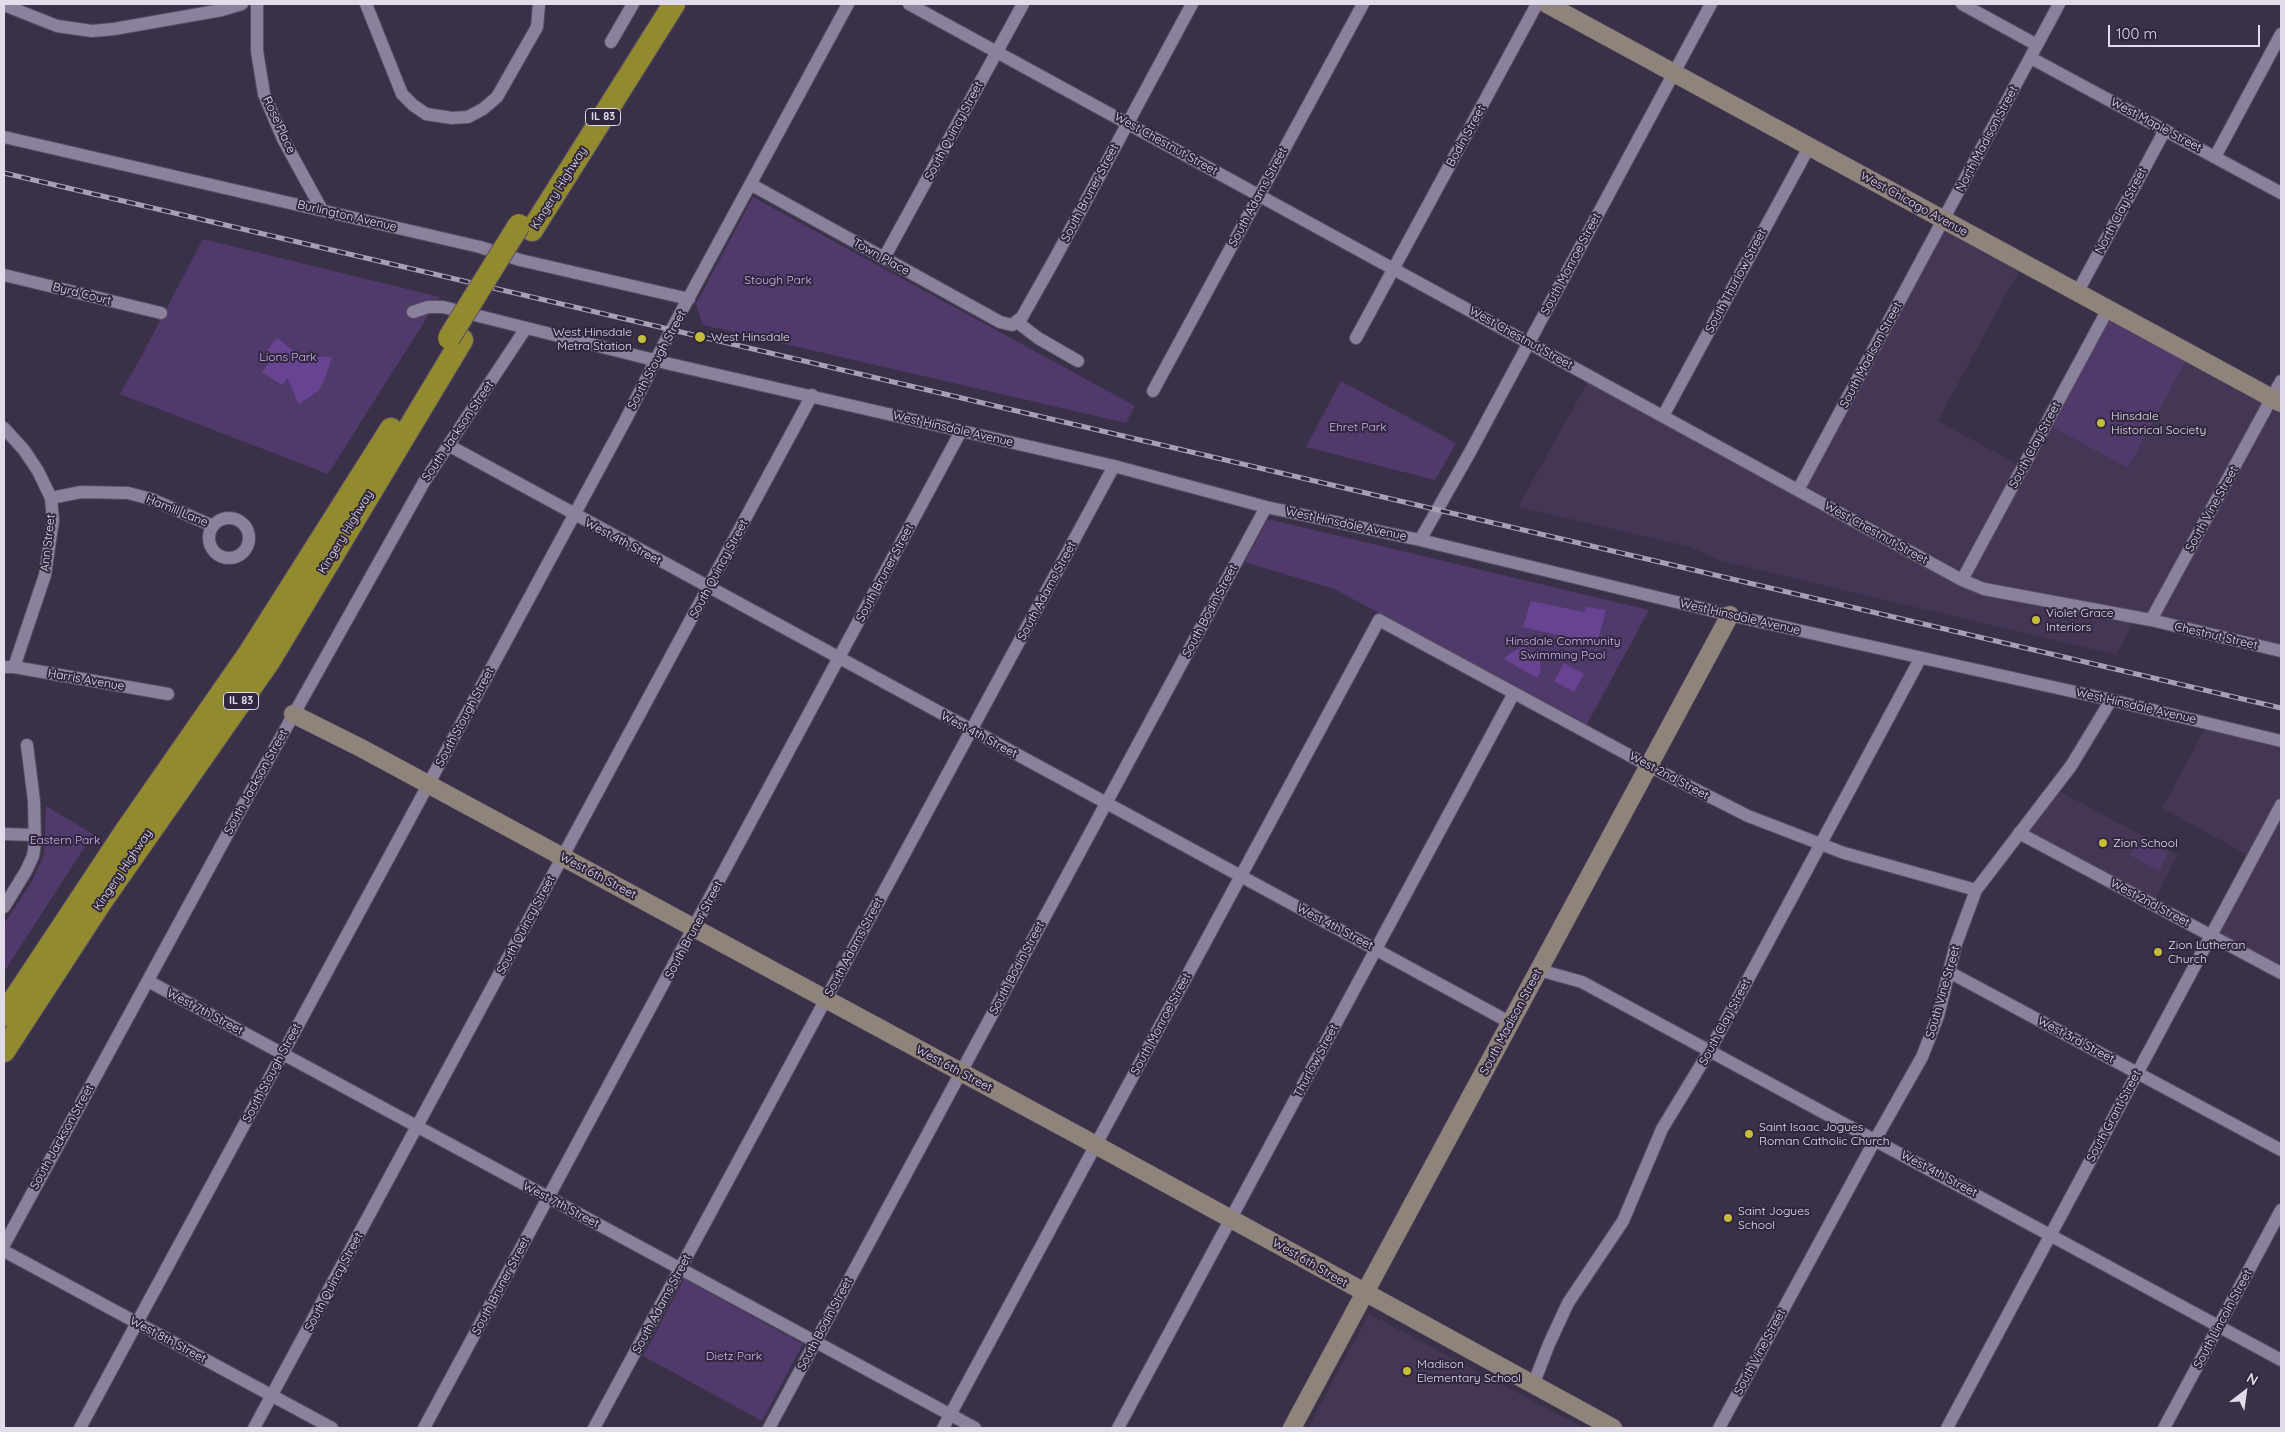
<!DOCTYPE html>
<html>
<head>
<meta charset="utf-8">
<style>
  body { margin:0 }
  #map { position:relative; width:2285px; height:1432px; overflow:hidden; background:#3a3047; font-family:Quicksand,sans-serif }
  canvas { display:block }
  .frame { position:absolute; inset:0; border:5px solid #e1dbea; pointer-events:none }
  .north { position:absolute; left:2220px; top:1367px; width:50px; height:50px; -webkit-text-stroke:4px #30263d; paint-order:stroke; rotate:30deg; font-size:14px; font-weight:700; line-height:20px; text-align:center; color:#e1dbea }
  .north::after { content:''; display:block; margin:auto; width:18px; height:22px; background:#e1dbea; clip-path:polygon(50% 0,100% 100%,50% 72%,0 100%) }
  .scale { position:absolute; left:2108px; top:25px; width:152px; height:22px; box-sizing:border-box; border:2px solid #e1dbea; border-top:0; padding-left:6px; font-size:15px; line-height:18px; white-space:nowrap; color:#e1dbea; -webkit-text-stroke:4px #30263d; paint-order:stroke }
</style>
</head>
<body>
<div id="map">
<canvas width="2285" height="1432"></canvas>
<div class="frame"></div>
<div class="north">N</div>
<div class="scale">100 m</div>
</div>
<script>
const context = document.querySelector('canvas').getContext('2d');
context.lineJoin = 'round';
function fill(path, color) {
  context.fillStyle = color;
  context.fill(path, 'evenodd');
}
function poly(rows) {
  const path = new Path2D();
  for (const r of rows) {
    if (r.length === 3) {
      path.moveTo(r[0] + r[2], r[1]);
      path.arc(r[0], r[1], r[2], 0, 2 * Math.PI);
      continue;
    }
    path.moveTo(r[0], r[1]);
    for (let i = 2; i < r.length; i += 2) path.lineTo(r[i], r[i + 1]);
  }
  return path;
}
function strokePath(path, color, width, dash) {
  context.strokeStyle = color;
  context.lineWidth = width;
  context.lineCap = dash ? 'butt' : 'round';
  context.setLineDash(dash || []);
  context.stroke(path);
}
function drawText(font, color, halo, rows, align = 'center') {
  context.font = font + ' Quicksand,sans-serif';
  context.lineWidth = 4;
  context.setLineDash([]);
  context.textBaseline = 'middle';
  context.strokeStyle = halo;
  context.fillStyle = color;
  for (const [text, x, y, turn = 0] of rows) {
    context.save();
    context.translate(x, y);
    context.rotate((+turn || 0) * Math.PI / 180);
    context.textAlign = isNaN(turn) ? turn : align;
    if (halo) context.strokeText(text, 0, 0);
    context.fillText(text, 0, 0);
    context.restore();
  }
}
const built = poly([
  [1945,227,2022,268,2010,287,1938,421,2017,464,1959,570,1806,486],
  [2187,358,2265,399,2147,613,1987,583,1971,577,2051,426],
  [1589,380,1957,583,2134,619,2117,655,1721,561,1691,547,1518,507],
  [2276,405,2281,408,2281,647,2159,618],
  [2205,729,2281,748,2281,796,2249,856,2162,808],
  [2059,791,2178,855,2155,899,2029,831],
  [2281,818,2281,970,2217,935],
  [1369,1314,1584,1428,1308,1428]
]);
const green = poly([
  [753,197,1135,406,1126,423,703,325,696,304],
  [203,239,440,297,328,474,120,394,141,357],
  [2111,316,2187,358,2128,468,2051,426],
  [1341,381,1456,443,1435,480,1306,447],
  [1268,519,1649,610,1587,724,1334,589,1245,562],
  [46,806,93,834,4,972,4,924,31,883,44,855],
  [2140,838,2168,853,2159,871,2130,855],
  [684,1279,803,1344,762,1421,643,1356]
]);
const water = poly([
  [277,338,301,356,332,357,324,381,318,391,299,404,287,378,282,385,262,372,274,356,267,350],
  [1531,601,1584,612,1586,607,1606,610,1597,644,1523,627],
  [1523,647,1538,655,1541,664,1540,673,1537,678,1504,659,1510,653],
  [1564,663,1584,674,1574,692,1554,681]
]);
const street = poly([
  [257,4,257,51,264,94,283,139,322,210],
  [366,4,402,94,413,105,426,114,452,118,468,117,483,109,497,97,537,27,539,4],
  [909,4,1962,580,1984,589,2151,620,2281,651],
  [1962,4,2037,45],
  [4,5,57,26,92,31,114,29,222,10,242,4],
  [611,42,633,4],
  [2031,58,2281,193],
  [4,137,480,247,520,260,689,299],
  [2215,157,2281,34],
  [752,185,1000,322,1012,325,1022,317,1053,262,1192,4],
  [884,258,1023,4],
  [4,275,161,313],
  [2077,293,2165,130],
  [413,312,428,307,443,307,670,364,1114,466,1266,507,1420,540,1730,615,2111,700,2281,741],
  [1017,322,1038,338,1078,361],
  [1356,338,1537,4],
  [1153,391,1363,4],
  [1663,416,1809,147],
  [4,428,24,450,38,471,51,498,53,520,45,575,14,667],
  [448,445,1511,1023],
  [1798,490,2059,4],
  [51,498,81,492,128,493,151,499,213,526],
  [229,538,20],
  [1420,540,1469,454,1711,4],
  [1962,580,2108,309],
  [2151,620,2281,381],
  [4,667,14,667,168,694],
  [2019,833,2281,973],
  [4,834,35,835],
  [4,907,26,871,33,856,35,843,34,801,27,745],
  [1539,970,1582,982,2281,1360],
  [1949,972,2281,1150],
  [148,981,975,1428],
  [4,1245,258,778,424,482,526,328],
  [4,1251,332,1428],
  [1533,1385,1549,1344,1568,1303,1623,1221,1662,1129,1710,1050,1920,659],
  [80,1428,625,421,668,336,848,4],
  [254,1428,812,395],
  [424,1428,961,431],
  [594,1428,1114,466],
  [769,1428,1266,507],
  [943,1428,1379,620,1649,766,1748,816,1844,853,1976,890],
  [1118,1428,1514,693],
  [1719,1428,1875,1140,1922,1057,1938,1016,1956,944,1976,890,2071,766,2111,700],
  [1947,1428,2281,805],
  [2164,1428,2281,1210]
]);
const secondary = poly([
  [1547,4,2281,403],
  [293,714,361,748,1083,1138,1613,1428],
  [1292,1428,1730,615]
]);
const highway = poly([
  [532,230,674,4],
  [4,1015,125,832,250,652,391,429],
  [4,1051,101,902,268,663,462,340]
]);
const rail = poly([
  [4,173,2281,708]
]);
const highwayBridge = poly([
  [449,338,519,225]
]);
const markers = [
  [700,337,6,"#c6bc3c"],
  [642,339,5,"#c6bc3c"],
  [2101,423,5,"#c6bc3c"],
  [2036,620,5,"#c6bc3c"],
  [2103,843,5,"#c6bc3c"],
  [2158,952,5,"#c6bc3c"],
  [1749,1134,5,"#c6bc3c"],
  [1728,1218,5,"#c6bc3c"],
  [1407,1371,5,"#c6bc3c"]
];
const shields = [
  [603,117,35],
  [241,701,35]
];
const shieldNames = [
  ["IL 83",603,117],
  ["IL 83",241,701]
];
const streetNames = [
  ["Rose Place",279,125,65],
  ["West Maple Street",2156,125,28],
  ["South Quincy Street",954,131,-62],
  ["Bodin Street",1466,136,-61],
  ["North Madison Street",1987,139,-62],
  ["West Chestnut Street",1166,144,29],
  ["Kingery Highway",559,188,-58],
  ["South Bruner Street",1090,193,-62],
  ["South Adams Street",1258,197,-62],
  ["West Chicago Avenue",1914,204,29],
  ["North Clay Street",2121,211,-62],
  ["Burlington Avenue",347,216,13],
  ["Town Place",881,257,29],
  ["South Monroe Street",1571,264,-62],
  ["South Thurlow Street",1736,281,-62],
  ["Byrd Court",82,294,14],
  ["West Chestnut Street",1521,338,29],
  ["South Madison Street",1871,355,-62],
  ["South Stough Street",657,360,-62],
  ["West Hinsdale Avenue",953,429,13],
  ["South Jackson Street",458,431,-56],
  ["South Clay Street",2035,445,-62],
  ["South Vine Street",2212,509,-61],
  ["Hamill Lane",177,511,22],
  ["West Hinsdale Avenue",1346,524,12],
  ["Kingery Highway",346,532,-59],
  ["West Chestnut Street",1876,533,29],
  ["West 4th Street",623,542,28],
  ["Ann Street",48,543,-84],
  ["South Quincy Street",719,569,-62],
  ["South Bruner Street",885,573,-62],
  ["South Adams Street",1047,591,-62],
  ["South Bodin Street",1210,611,-62],
  ["West Hinsdale Avenue",1740,617,13],
  ["Chestnut Street",2216,636,13],
  ["Harris Avenue",86,680,10],
  ["West Hinsdale Avenue",2136,706,13],
  ["South Stough Street",465,717,-62],
  ["West 4th Street",979,735,28],
  ["West 2nd Street",1669,776,28],
  ["South Jackson Street",256,782,-61],
  ["Kingery Highway",123,870,-56],
  ["West 6th Street",598,876,28],
  ["West 2nd Street",2150,903,28],
  ["South Quincy Street",526,925,-62],
  ["West 4th Street",1335,927,28],
  ["South Bruner Street",694,930,-62],
  ["South Adams Street",854,947,-62],
  ["South Bodin Street",1017,968,-62],
  ["South Vine Street",1943,992,-74],
  ["West 7th Street",205,1012,28],
  ["South Madison Street",1511,1022,-62],
  ["South Clay Street",1725,1022,-62],
  ["South Monroe Street",1161,1024,-62],
  ["West 3rd Street",2076,1040,28],
  ["Thurlow Street",1316,1061,-62],
  ["West 6th Street",954,1069,28],
  ["South Stough Street",272,1073,-62],
  ["South Grant Street",2114,1116,-62],
  ["South Jackson Street",62,1137,-61],
  ["West 4th Street",1939,1174,28],
  ["West 7th Street",561,1205,28],
  ["West 6th Street",1310,1263,30],
  ["South Quincy Street",334,1282,-62],
  ["South Bruner Street",501,1286,-62],
  ["South Adams Street",662,1304,-62],
  ["South Lincoln Street",2223,1319,-62],
  ["South Bodin Street",825,1324,-62],
  ["West 8th Street",168,1340,28],
  ["South Vine Street",1760,1352,-62]
];
const parkNames = [
  ["Stough Park",778,280],
  ["Lions Park",288,357],
  ["Ehret Park",1358,427],
  ["Hinsdale Community",1563,641],
  ["Swimming Pool",1563,655],
  ["Eastern Park",65,840],
  ["Dietz Park",734,1356]
];
const poiNames = [
  ["West Hinsdale",632,332,"right"],
  ["Metra Station",632,346,"right"],
  ["West Hinsdale",711,337],
  ["Hinsdale",2111,416],
  ["Historical Society",2111,430],
  ["Violet Grace",2046,613],
  ["Interiors",2046,627],
  ["Zion School",2113,843],
  ["Zion Lutheran",2168,945],
  ["Church",2168,959],
  ["Saint Isaac Jogues",1759,1127],
  ["Roman Catholic Church",1759,1141],
  ["Saint Jogues",1738,1211],
  ["School",1738,1225],
  ["Madison",1417,1364],
  ["Elementary School",1417,1378]
];
fill(built, '#443755');
fill(green, '#503a6b');
fill(water, '#674391');
strokePath(street, '#574e62', 14);
strokePath(secondary, '#574e62', 19);
strokePath(highway, '#574e62', 24);
strokePath(street, '#8c819c', 12);
strokePath(secondary, '#8e847b', 18);
strokePath(highway, '#928a2f', 22);
strokePath(rail, '#a8a0b2', 5);
strokePath(rail, '#30263d', 3, [9]);
strokePath(highwayBridge, '#574e62', 24, []);
strokePath(highwayBridge, '#928a2f', 22);
for (const [x, y, r, color] of markers) {
  const dot = new Path2D();
  dot.arc(x, y, r, 0, 2 * Math.PI);
  context.fillStyle = color;
  context.fill(dot);
  strokePath(dot, '#30263d', 2);
}
for (const [x, y, w] of shields) {
  const box = new Path2D();
  box.roundRect(x - w / 2, y - 8.5, w, 17, 4);
  context.fillStyle = '#30263d';
  context.fill(box);
  strokePath(box, '#e1dbea', 1);
}
drawText('bold 11px', '#e1dbea', null, shieldNames);
drawText('12px', '#e1dbea', '#30263d', streetNames);
drawText('12px', '#cdb2f2', '#30263d', parkNames);
drawText('12px', '#e1dbea', '#30263d', poiNames, 'left');
</script>
</body>
</html>
